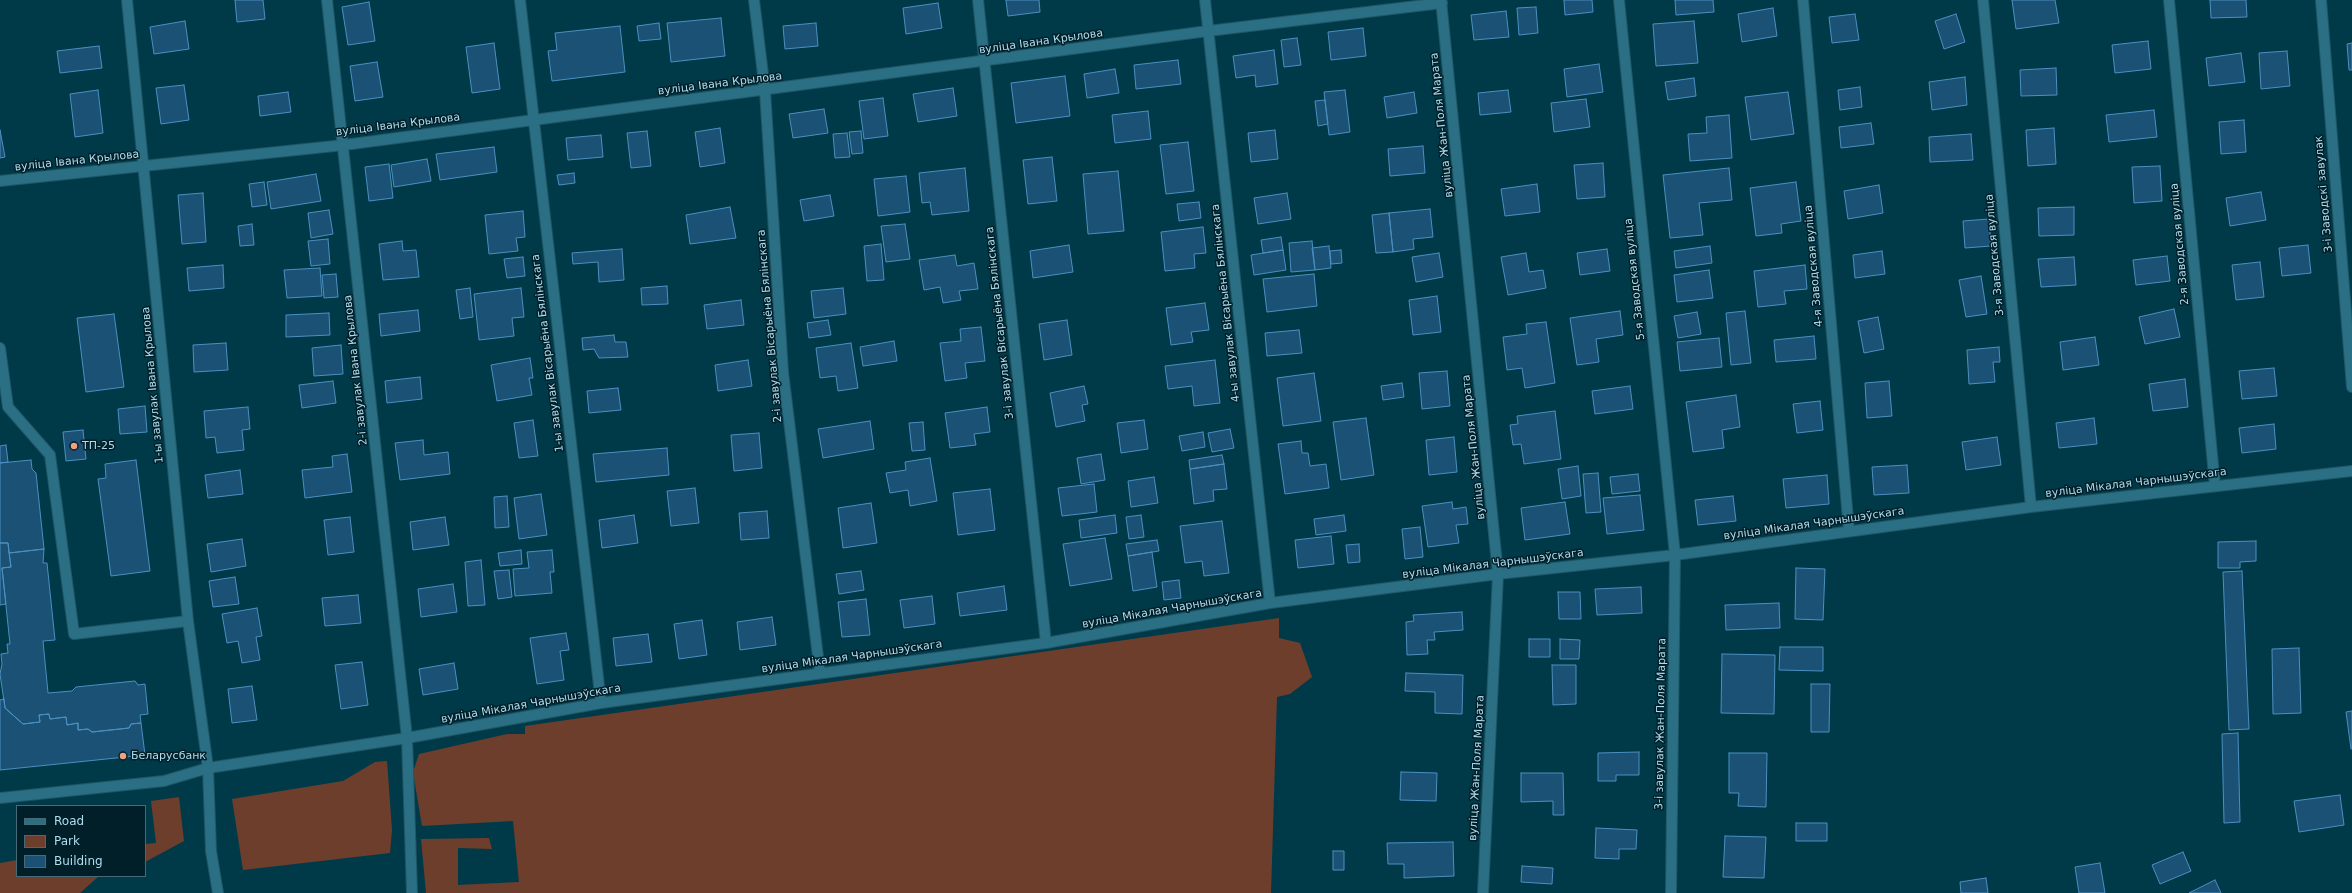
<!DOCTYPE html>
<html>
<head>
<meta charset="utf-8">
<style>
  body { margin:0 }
  #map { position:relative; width:2352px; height:893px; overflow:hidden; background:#003a49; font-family:"DejaVu Sans",sans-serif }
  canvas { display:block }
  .legend { position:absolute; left:16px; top:805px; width:130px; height:72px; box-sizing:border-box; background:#001f29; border:1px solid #466b77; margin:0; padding:5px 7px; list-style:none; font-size:12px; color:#b0dcec }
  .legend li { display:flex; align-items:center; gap:8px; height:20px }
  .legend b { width:20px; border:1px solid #466b77 }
</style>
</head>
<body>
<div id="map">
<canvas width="2352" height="893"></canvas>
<ul class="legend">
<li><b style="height:5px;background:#2a6f84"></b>Road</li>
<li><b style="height:11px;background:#6e3e2d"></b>Park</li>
<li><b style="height:11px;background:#1b5175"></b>Building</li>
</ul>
</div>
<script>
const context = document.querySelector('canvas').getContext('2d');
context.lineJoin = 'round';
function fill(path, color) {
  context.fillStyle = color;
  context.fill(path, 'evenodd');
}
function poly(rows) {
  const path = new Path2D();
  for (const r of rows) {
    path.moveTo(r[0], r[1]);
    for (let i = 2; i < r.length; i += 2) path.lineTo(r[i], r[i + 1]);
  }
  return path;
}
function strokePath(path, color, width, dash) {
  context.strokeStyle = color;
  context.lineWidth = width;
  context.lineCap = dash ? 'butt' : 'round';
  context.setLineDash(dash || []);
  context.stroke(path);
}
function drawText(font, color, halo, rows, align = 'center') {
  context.font = font + ' "DejaVu Sans",sans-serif';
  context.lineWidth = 3;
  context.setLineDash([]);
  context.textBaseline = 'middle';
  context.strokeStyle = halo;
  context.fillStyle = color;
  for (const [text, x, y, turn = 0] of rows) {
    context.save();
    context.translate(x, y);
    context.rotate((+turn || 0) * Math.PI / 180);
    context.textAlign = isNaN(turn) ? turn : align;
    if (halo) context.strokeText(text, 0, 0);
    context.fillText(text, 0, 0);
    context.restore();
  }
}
const green = poly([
  [1279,618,1279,638,1300,643,1312,677,1290,694,1277,697,1271,893,426,893,421,839,489,838,492,849,458,848,458,885,519,882,513,821,422,826,413,772,419,754,507,734,525,734,525,726],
  [387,761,392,830,390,853,243,870,232,799,343,781,375,762],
  [179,797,184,841,145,862,145,844,156,843,151,801],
  [17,860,17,876,99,876,80,893,0,893,0,863]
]);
const building = poly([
  [235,0,263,0,265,19,237,22,235,0],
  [1006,0,1039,0,1040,12,1008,16,1006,0],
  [1564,0,1592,0,1593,12,1565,15,1564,0],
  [1675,0,1713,0,1714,12,1676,15,1675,0],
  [2012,0,2055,0,2059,23,2016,29,2012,0],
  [2210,0,2246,0,2247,17,2211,18,2210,0],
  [369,2,375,41,348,45,342,7,369,2],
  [938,3,942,28,906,34,903,8,938,3],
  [1536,7,1538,33,1519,35,1517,8,1536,7],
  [1773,8,1777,36,1742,42,1738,14,1773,8],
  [1506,11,1509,37,1474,40,1471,15,1506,11],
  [1855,14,1859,40,1832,43,1829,17,1855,14],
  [1956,14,1965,42,1944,49,1935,21,1956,14],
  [721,18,725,56,671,62,667,23,721,18],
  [185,21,189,49,154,54,150,27,185,21],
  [1694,21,1698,63,1656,66,1653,24,1694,21],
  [659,23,661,39,639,41,637,26,659,23],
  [816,23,818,46,785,49,783,26,816,23],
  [620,26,625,72,552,81,548,51,557,50,555,33,620,26],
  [1363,28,1366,56,1331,60,1328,32,1363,28],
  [1297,38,1301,65,1284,67,1281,40,1297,38],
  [2148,41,2151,69,2115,73,2112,45,2148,41],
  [494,43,500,89,472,93,466,47,494,43],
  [2352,43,2352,70,2349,70,2347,44,2352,43],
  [99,46,102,68,60,73,57,51,99,46],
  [1274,50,1278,84,1256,87,1255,75,1236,78,1233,56,1274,50],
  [2287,51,2290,86,2261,89,2259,53,2287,51],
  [2241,53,2245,82,2209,86,2206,58,2241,53],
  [1178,60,1181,84,1136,89,1134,65,1178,60],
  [377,62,383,97,355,101,350,66,377,62],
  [1599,64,1603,92,1567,97,1564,69,1599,64],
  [2056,68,2057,95,2021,96,2020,70,2056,68],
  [1115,69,1119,93,1087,98,1084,74,1115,69],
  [1065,76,1070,116,1016,123,1011,83,1065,76],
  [1965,77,1967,105,1932,110,1929,82,1965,77],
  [1694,78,1696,96,1668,100,1665,82,1694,78],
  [184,85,189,120,161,124,156,88,184,85],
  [1860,87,1862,107,1840,110,1838,90,1860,87],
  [953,88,957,116,918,122,913,94,953,88],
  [98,90,103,133,75,137,70,94,98,90],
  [1345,90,1350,132,1329,135,1324,92,1345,90],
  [1508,90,1511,112,1480,115,1478,93,1508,90],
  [288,92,291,112,260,116,258,96,288,92],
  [1414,92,1417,113,1387,118,1384,97,1414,92],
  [1788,92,1794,134,1751,140,1745,97,1788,92],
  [883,98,888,136,864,139,859,101,883,98],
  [1586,99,1590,127,1554,132,1551,103,1586,99],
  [1325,100,1328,124,1318,126,1315,101,1325,100],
  [824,109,828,133,793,138,789,114,824,109],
  [2154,110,2157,137,2109,142,2106,115,2154,110],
  [1148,111,1151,139,1115,143,1112,115,1148,111],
  [1729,115,1732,158,1690,161,1688,134,1707,133,1706,117,1729,115],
  [2244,120,2246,152,2221,154,2219,122,2244,120],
  [1871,123,1874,144,1841,148,1839,127,1871,123],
  [720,128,725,163,700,167,695,132,720,128],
  [2054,128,2056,164,2028,166,2026,130,2054,128],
  [0,130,5,157,0,158,0,130],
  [1275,130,1278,159,1251,162,1248,133,1275,130],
  [647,131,651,166,631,168,627,133,647,131],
  [861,131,863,153,852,154,849,132,861,131],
  [847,133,850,157,835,158,833,134,847,133],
  [1971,134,1973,160,1930,162,1929,137,1971,134],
  [601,135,603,157,568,160,566,138,601,135],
  [1188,142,1194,191,1166,194,1160,145,1188,142],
  [1423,146,1425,173,1390,176,1388,149,1423,146],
  [494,147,497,172,440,180,436,154,494,147],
  [1052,157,1057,201,1028,204,1023,160,1052,157],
  [427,159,431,181,394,187,391,165,427,159],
  [1603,163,1605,197,1577,199,1574,165,1603,163],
  [389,164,393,198,369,201,365,167,389,164],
  [2160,166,2162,201,2134,203,2132,167,2160,166],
  [965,168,969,211,932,215,930,202,922,203,919,173,965,168],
  [1729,168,1732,200,1699,203,1703,235,1670,238,1663,175,1729,168],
  [1118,171,1124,231,1088,234,1083,174,1118,171],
  [574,173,575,183,559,185,557,175,574,173],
  [316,174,321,201,271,209,267,182,316,174],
  [906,176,910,212,878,216,874,179,906,176],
  [264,182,267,205,252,207,249,184,264,182],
  [1796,182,1801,221,1781,224,1782,233,1756,236,1750,188,1796,182],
  [1537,184,1540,212,1505,216,1501,189,1537,184],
  [1879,185,1883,213,1848,219,1844,191,1879,185],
  [2261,192,2266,220,2230,226,2226,198,2261,192],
  [203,193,206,242,182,244,178,195,203,193],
  [1287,193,1291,219,1258,224,1254,198,1287,193],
  [830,195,834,216,804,221,800,200,830,195],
  [1199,202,1201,218,1179,221,1177,204,1199,202],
  [730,207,736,238,690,244,686,215,730,207],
  [2074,207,2074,235,2039,236,2038,208,2074,207],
  [1430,209,1433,237,1413,239,1414,249,1393,252,1389,213,1430,209],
  [329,210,333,234,311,238,308,213,329,210],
  [523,211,525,237,516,238,518,251,489,254,485,215,523,211],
  [1389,213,1393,252,1376,253,1372,215,1389,213],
  [1989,219,1991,246,1965,248,1963,221,1989,219],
  [252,224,254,245,240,246,238,226,252,224],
  [905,224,910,259,886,262,881,226,905,224],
  [1203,227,1206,253,1194,254,1195,268,1165,271,1161,232,1203,227],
  [1281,237,1283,250,1263,253,1261,240,1281,237],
  [328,239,330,264,311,266,308,241,328,239],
  [402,241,403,251,416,250,419,277,383,280,379,244,402,241],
  [1312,241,1315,270,1291,272,1289,243,1312,241],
  [881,244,884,280,867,281,864,246,881,244],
  [1069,245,1073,272,1033,278,1030,251,1069,245],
  [2308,245,2311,273,2282,276,2279,248,2308,245],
  [1329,246,1331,268,1315,270,1312,248,1329,246],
  [1710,246,1712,263,1676,268,1674,251,1710,246],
  [622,249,624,280,599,282,598,262,573,264,572,253,622,249],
  [1607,249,1610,271,1580,275,1577,253,1607,249],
  [1283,250,1286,270,1254,275,1251,255,1283,250],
  [1341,250,1342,263,1331,264,1330,251,1341,250],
  [1882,251,1885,274,1855,278,1853,255,1882,251],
  [1439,253,1443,277,1416,282,1412,257,1439,253],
  [1526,253,1529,272,1543,270,1546,288,1508,295,1501,257,1526,253],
  [955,255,957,266,974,263,978,289,959,291,961,300,943,303,940,287,924,290,919,260,955,255],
  [2167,256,2170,281,2136,285,2133,260,2167,256],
  [523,257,525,276,507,278,504,259,523,257],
  [2074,257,2076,285,2041,287,2038,259,2074,257],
  [2260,262,2264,297,2236,300,2232,265,2260,262],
  [223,265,224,288,189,291,187,268,223,265],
  [1805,265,1807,289,1784,291,1786,304,1758,307,1754,271,1805,265],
  [320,268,322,296,287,298,284,270,320,268],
  [1709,270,1713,298,1677,302,1674,275,1709,270],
  [336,274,338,297,324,298,322,275,336,274],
  [1314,274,1317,306,1267,312,1263,279,1314,274],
  [1981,276,1987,314,1966,317,1959,280,1981,276],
  [667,286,668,304,642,305,641,288,667,286],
  [470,288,473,317,460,319,456,290,470,288],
  [521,288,524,317,512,318,514,336,479,340,474,294,521,288],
  [843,288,846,314,814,318,811,291,843,288],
  [1437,296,1441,332,1413,335,1409,300,1437,296],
  [741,300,744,325,707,329,704,305,741,300],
  [1205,303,1209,330,1191,332,1193,342,1171,345,1166,308,1205,303],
  [2174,309,2180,337,2145,344,2139,317,2174,309],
  [418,310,420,331,381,336,379,314,418,310],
  [1620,311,1623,335,1596,339,1599,362,1577,365,1570,318,1620,311],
  [1745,311,1751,363,1731,365,1726,313,1745,311],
  [1697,312,1701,334,1678,338,1674,316,1697,312],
  [329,313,330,335,286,337,286,315,329,313],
  [114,314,124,387,86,392,77,318,114,314],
  [1878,317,1884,349,1864,353,1858,321,1878,317],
  [828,320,831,335,809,338,807,323,828,320],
  [1067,320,1072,355,1044,360,1039,324,1067,320],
  [1546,322,1555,383,1525,388,1522,368,1507,370,1503,337,1527,334,1526,324,1546,322],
  [981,327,985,361,965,363,967,378,945,381,940,343,961,341,960,329,981,327],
  [1299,330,1302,353,1267,356,1265,333,1299,330],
  [614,335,615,342,626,342,628,357,599,358,594,349,583,350,582,338,614,335],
  [1814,336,1816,359,1776,362,1774,340,1814,336],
  [2095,337,2099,365,2063,370,2060,342,2095,337],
  [1719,338,1722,367,1680,371,1677,342,1719,338],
  [894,341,897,361,863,366,860,347,894,341],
  [226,343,228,370,194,372,193,345,226,343],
  [851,343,858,388,838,391,836,376,820,378,816,348,851,343],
  [341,345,343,374,314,376,312,348,341,345],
  [1999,347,2000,362,1993,362,1995,382,1969,384,1967,350,1999,347],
  [530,358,533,378,529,378,532,395,497,401,491,365,530,358],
  [748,360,752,386,718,391,715,365,748,360],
  [1215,360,1220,403,1194,406,1192,386,1168,389,1165,366,1215,360],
  [2274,368,2277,396,2242,399,2239,371,2274,368],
  [1447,371,1450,406,1422,409,1419,373,1447,371],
  [1314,373,1321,421,1283,426,1277,378,1314,373],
  [420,377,422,399,387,403,385,381,420,377],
  [2185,379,2188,407,2153,411,2149,384,2185,379],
  [333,381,336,403,302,408,299,385,333,381],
  [1889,381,1892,416,1867,418,1865,383,1889,381],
  [1402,383,1404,397,1383,400,1381,386,1402,383],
  [1084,386,1088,404,1082,405,1085,421,1056,427,1050,393,1084,386],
  [1630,386,1633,409,1595,414,1592,391,1630,386],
  [618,388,621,410,589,413,587,391,618,388],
  [1736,395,1740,427,1722,430,1724,448,1693,452,1686,402,1736,395],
  [1820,401,1823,430,1797,433,1793,404,1820,401],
  [145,406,147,432,120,434,118,409,145,406],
  [248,407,250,429,242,430,244,450,217,453,215,437,206,438,204,411,248,407],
  [987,407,990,432,974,434,976,445,950,448,945,413,987,407],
  [1555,411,1561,459,1524,464,1521,444,1513,445,1510,425,1518,424,1517,416,1555,411],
  [1366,418,1374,475,1341,480,1333,422,1366,418],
  [2094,418,2097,444,2059,448,2056,423,2094,418],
  [533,420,538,456,519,458,514,423,533,420],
  [1144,420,1148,449,1121,453,1117,423,1144,420],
  [870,421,874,449,823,458,818,429,870,421],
  [923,422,925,450,912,451,909,423,923,422],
  [2274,424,2276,449,2242,453,2239,428,2274,424],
  [1230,429,1234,448,1212,452,1208,433,1230,429],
  [83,430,86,459,66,461,63,432,83,430],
  [1203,432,1205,447,1182,451,1179,436,1203,432],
  [759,433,762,468,734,471,731,435,759,433],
  [1454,437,1457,472,1429,475,1426,440,1454,437],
  [1997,437,2001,465,1966,470,1962,442,1997,437],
  [423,440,424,455,448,452,450,474,400,480,395,443,423,440],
  [1301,441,1302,453,1308,453,1310,466,1326,464,1329,488,1285,494,1278,444,1301,441],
  [6,445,8,462,0,463,0,446,6,445],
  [667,448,669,475,596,482,593,454,667,448],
  [347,454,352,492,305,498,302,470,333,467,332,456,347,454],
  [1101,454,1105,480,1081,484,1077,458,1101,454],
  [1222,455,1224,464,1190,469,1189,460,1222,455],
  [930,458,937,501,910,506,908,490,890,493,886,473,906,470,905,462,930,458],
  [31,460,32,469,36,473,44,549,9,553,8,543,0,543,0,463,31,460],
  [136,460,150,571,111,576,98,479,106,478,105,464,136,460],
  [1224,464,1227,489,1213,490,1214,501,1194,504,1190,469,1224,464],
  [1907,465,1909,493,1874,495,1872,467,1907,465],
  [1578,466,1581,496,1562,499,1558,469,1578,466],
  [240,470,243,494,208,498,205,475,240,470],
  [1598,473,1601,512,1586,513,1583,474,1598,473],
  [1638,474,1640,491,1612,494,1610,477,1638,474],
  [1827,475,1829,504,1786,508,1783,479,1827,475],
  [1154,477,1158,503,1131,507,1128,481,1154,477],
  [1094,484,1097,512,1062,516,1058,488,1094,484],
  [695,488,699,523,671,526,667,491,695,488],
  [990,489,995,530,958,535,953,493,990,489],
  [541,494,547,535,519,539,514,498,541,494],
  [1640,495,1644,530,1607,534,1603,498,1640,495],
  [507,496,509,527,495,528,494,497,507,496],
  [1733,496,1736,521,1698,525,1695,500,1733,496],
  [1452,502,1453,509,1466,507,1468,524,1456,525,1459,543,1428,547,1422,506,1452,502],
  [1565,502,1570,534,1525,540,1521,508,1565,502],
  [871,503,877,543,843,548,838,508,871,503],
  [767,511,769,538,741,540,739,513,767,511],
  [634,515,638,543,602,548,599,520,634,515],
  [1115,515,1117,533,1081,538,1079,520,1115,515],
  [1141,515,1144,537,1129,539,1126,517,1141,515],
  [1344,515,1346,531,1316,535,1314,519,1344,515],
  [350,517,354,552,328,555,324,520,350,517],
  [445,517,449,545,413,550,410,522,445,517],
  [1222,521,1229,573,1204,576,1202,561,1185,563,1180,526,1222,521],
  [1420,527,1423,557,1405,559,1402,529,1420,527],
  [1331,536,1334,564,1298,568,1295,540,1331,536],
  [1105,538,1112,579,1070,586,1063,544,1105,538],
  [242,539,246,566,211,572,207,544,242,539],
  [1157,540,1159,551,1128,556,1126,544,1157,540],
  [2256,541,2256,561,2240,562,2240,568,2218,568,2218,542,2256,541],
  [0,543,8,543,11,567,2,568,6,604,0,605,0,543],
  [1359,544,1360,562,1348,563,1346,545,1359,544],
  [44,549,43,563,47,563,55,640,43,641,48,693,72,691,76,687,135,681,138,685,145,684,148,714,140,715,141,723,131,724,129,728,92,732,88,729,78,730,78,723,67,725,66,717,50,719,49,714,39,715,40,722,23,724,5,708,0,674,2,664,1,654,8,653,7,644,10,644,2,568,11,567,9,553,44,549],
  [521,550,522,564,500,566,498,553,521,550],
  [552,550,554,572,550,572,552,593,515,596,513,569,529,568,527,552,552,550],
  [1152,552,1157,587,1133,591,1128,556,1152,552],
  [481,560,485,605,468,606,465,562,481,560],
  [1796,568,1825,569,1823,620,1795,619,1796,568],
  [509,570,512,597,498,599,494,571,509,570],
  [861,571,864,590,839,594,836,574,861,571],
  [2242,571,2249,729,2229,730,2223,572,2242,571],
  [235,577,239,604,213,607,209,581,235,577],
  [1179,580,1181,598,1164,600,1162,582,1179,580],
  [453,584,457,612,421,617,418,589,453,584],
  [1004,586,1007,610,960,616,957,593,1004,586],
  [1641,587,1642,613,1597,615,1595,589,1641,587],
  [1558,592,1580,592,1581,619,1559,619,1558,592],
  [358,595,361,623,325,626,322,598,358,595],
  [932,596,935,624,904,628,900,600,932,596],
  [866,599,870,635,842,637,838,602,866,599],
  [1779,603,1780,628,1726,630,1725,605,1779,603],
  [257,608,262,636,256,637,260,660,242,663,238,641,227,643,222,614,257,608],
  [1462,612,1463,630,1434,632,1435,640,1427,640,1428,654,1407,655,1406,622,1414,621,1413,615,1462,612],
  [772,617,776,645,740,650,737,622,772,617],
  [702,620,707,655,679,659,674,624,702,620],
  [566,633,569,650,560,651,564,680,537,684,530,638,566,633],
  [648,634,652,662,616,666,613,638,648,634],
  [1529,639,1550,639,1550,657,1529,657,1529,639],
  [1560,639,1580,640,1579,659,1560,659,1560,639],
  [1780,647,1823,647,1823,671,1779,670,1780,647],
  [2299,648,2301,713,2273,714,2272,649,2299,648],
  [1722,654,1775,655,1774,714,1721,713,1722,654],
  [362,662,368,705,341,709,335,665,362,662],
  [454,663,458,689,423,695,419,669,454,663],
  [1552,665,1576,665,1576,704,1553,705,1552,665],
  [1406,673,1463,675,1462,714,1435,713,1435,692,1405,691,1406,673],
  [1811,684,1830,684,1829,732,1811,732,1811,684],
  [252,686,257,720,232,723,228,689,252,686],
  [4,699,5,708,23,724,40,722,39,715,49,714,50,719,66,717,67,725,78,723,78,730,88,729,92,732,129,728,131,724,141,723,145,755,0,770,0,700,4,699],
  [2352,711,2352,749,2351,749,2346,712,2352,711],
  [2238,733,2240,822,2224,823,2222,734,2238,733],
  [1639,752,1639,775,1616,775,1616,781,1598,781,1598,753,1639,752],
  [1729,753,1767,753,1766,807,1738,806,1739,793,1729,793,1729,753],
  [1401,772,1437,773,1436,801,1400,800,1401,772],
  [1521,773,1563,773,1564,815,1553,815,1553,801,1521,802,1521,773],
  [2340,795,2344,825,2299,832,2294,801,2340,795],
  [1796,823,1827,823,1827,841,1796,841,1796,823],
  [1596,828,1637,830,1636,849,1619,849,1619,859,1595,858,1596,828],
  [1725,836,1766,837,1764,878,1723,877,1725,836],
  [1453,842,1454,876,1404,878,1404,864,1388,864,1387,843,1453,842],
  [1333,851,1344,851,1344,870,1333,870,1333,851],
  [2183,852,2191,871,2160,884,2152,865,2183,852],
  [2100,863,2105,893,2079,893,2075,867,2100,863],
  [1522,866,1553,868,1552,884,1521,882,1522,866],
  [1986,878,1988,893,1961,893,1960,882,1986,878],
  [2215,880,2221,893,2189,893,2215,880]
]);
const service = poly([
  [0,348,8,407,50,455,74,634,188,621],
  [407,738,412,893],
  [208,768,211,851,218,893]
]);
const minor = poly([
  [127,0,188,621,208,768],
  [327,0,407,738],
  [520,0,601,703],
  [754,0,765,91,783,372,820,673],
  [978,0,1046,643],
  [1205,0,1270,603],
  [1619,0,1675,555,1671,893],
  [1803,0,1849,531],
  [1983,0,2031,507],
  [2169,0,2215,486],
  [2321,0,2352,387],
  [1498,574,1675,555,2031,507,2352,471]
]);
const tertiary = poly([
  [1441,0,1498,574,1483,893],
  [0,181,344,145,1208,31,1442,3],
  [0,798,164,781,208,768,407,738,601,703,1046,643,1270,603,1498,574]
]);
const markers = [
  [74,446,4,"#f3a081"],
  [123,756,4,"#f3a081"]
];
const streetNames = [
  ["вуліца Івана Крылова",1041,42,-8],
  ["вуліца Івана Крылова",720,84,-7],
  ["вуліца Івана Крылова",398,125,-7],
  ["вуліца Жан-Поля Марата",1442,125,-96],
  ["вуліца Івана Крылова",77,161,-6],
  ["3-і Заводскі завулак",2324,194,-95],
  ["2-я Заводская вуліца",2180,244,-95],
  ["3-я Заводская вуліца",1995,255,-95],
  ["4-я Заводская вуліца",1814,266,-95],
  ["5-я Заводская вуліца",1635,279,-96],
  ["4-ы завулак Вісарыёна Бялінскага",1226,303,-96],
  ["3-і завулак Вісарыёна Бялінскага",1000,323,-96],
  ["2-і завулак Вісарыёна Бялінскага",770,326,-95],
  ["1-ы завулак Вісарыёна Бялінскага",548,353,-97],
  ["2-і завулак Івана Крылова",356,370,-96],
  ["1-ы завулак Івана Крылова",153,385,-95],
  ["вуліца Жан-Поля Марата",1474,447,-96],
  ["вуліца Мікалая Чарнышэўскага",2136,483,-7],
  ["вуліца Мікалая Чарнышэўскага",1814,524,-8],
  ["вуліца Мікалая Чарнышэўскага",1493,564,-7],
  ["вуліца Мікалая Чарнышэўскага",1172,609,-10],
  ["вуліца Мікалая Чарнышэўскага",852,657,-8],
  ["вуліца Мікалая Чарнышэўскага",531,704,-10],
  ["3-і завулак Жан-Поля Марата",1661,724,-89],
  ["вуліца Жан-Поля Марата",1477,768,-87]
];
const poiNames = [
  ["ТП-25",82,446],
  ["Беларусбанк",131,756]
];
fill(green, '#6e3e2d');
fill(building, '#1b5175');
strokePath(building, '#4a90c1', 1);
strokePath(service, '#205766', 12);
strokePath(minor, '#205766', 12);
strokePath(tertiary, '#205766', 12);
strokePath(service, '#2a6f84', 10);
strokePath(minor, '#2a6f84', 10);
strokePath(tertiary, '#2a6f84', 10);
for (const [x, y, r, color] of markers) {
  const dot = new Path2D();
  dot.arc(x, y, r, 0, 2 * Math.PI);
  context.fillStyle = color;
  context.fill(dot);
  strokePath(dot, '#001f29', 1.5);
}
drawText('11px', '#b0dcec', '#001f29', streetNames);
drawText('11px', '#b0dcec', '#001f29', poiNames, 'left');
</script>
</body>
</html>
